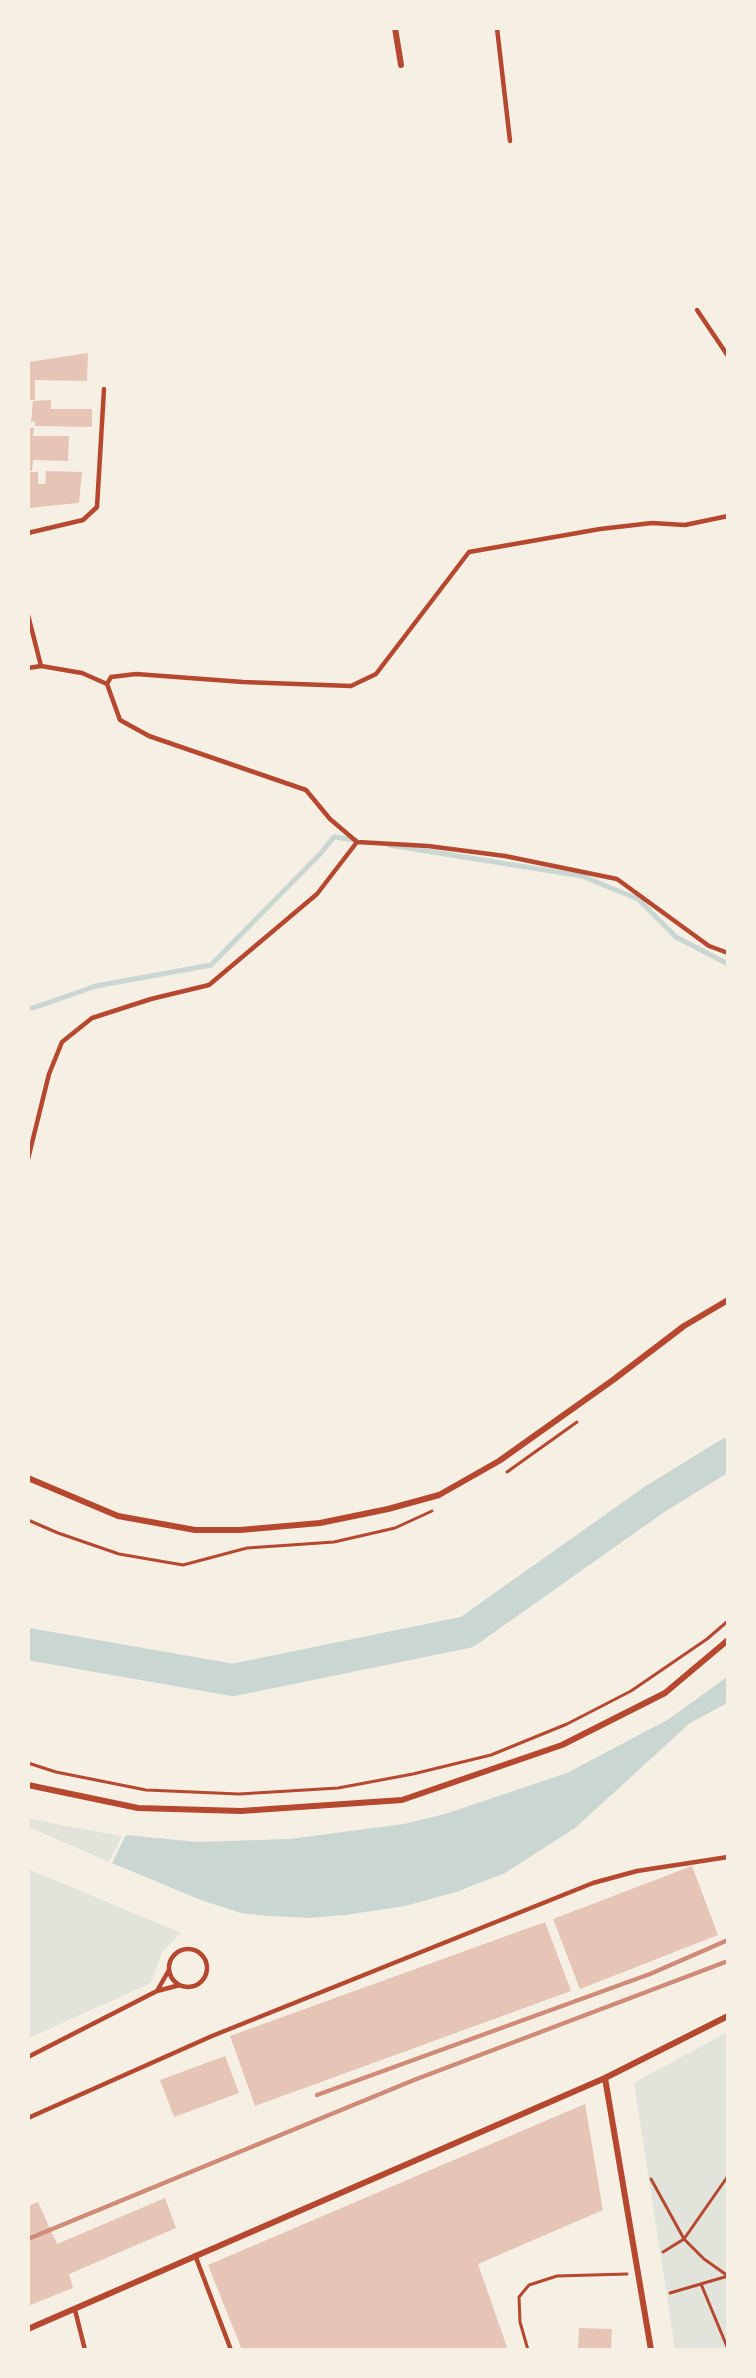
<!DOCTYPE html>
<html>
<head>
<meta charset="utf-8">
<style>
  body { margin:0 }
  #map { position:relative; width:756px; height:2378px; overflow:hidden; background:#f6efe4; font-family:Helvetica,sans-serif }
  canvas { display:block }
  .frame { position:absolute; inset:0; border:30px solid #f6efe4; pointer-events:none }
</style>
</head>
<body>
<div id="map">
<canvas width="756" height="2378"></canvas>
<div class="frame"></div>
</div>
<script>
const context = document.querySelector('canvas').getContext('2d');
context.lineJoin = 'round';
function fill(path, color) {
  context.fillStyle = color;
  context.fill(path, 'evenodd');
}
function poly(rows) {
  const path = new Path2D();
  for (const r of rows) {
    if (r.length === 3) {
      path.moveTo(r[0] + r[2], r[1]);
      path.arc(r[0], r[1], r[2], 0, 2 * Math.PI);
      continue;
    }
    path.moveTo(r[0], r[1]);
    for (let i = 2; i < r.length; i += 2) path.lineTo(r[i], r[i + 1]);
  }
  return path;
}
function strokePath(path, color, width, dash) {
  context.strokeStyle = color;
  context.lineWidth = width;
  context.lineCap = dash ? 'butt' : 'round';
  context.setLineDash(dash || []);
  context.stroke(path);
}
const green = poly([
  [29,1818,65,1826,122,1836,109,1862,29,1827],
  [28,1869,181,1933,162,1952,151,1983,29,2038],
  [727,2032,727,2349,675,2349,634,2083]
]);
const water = poly([
  [727,1677,727,1703,690,1723,575,1828,505,1873,456,1892,405,1906,345,1915,310,1918,270,1916,241,1913,201,1900,112,1863,126,1835,197,1842,290,1839,404,1824,445,1814,567,1773,669,1719]
]);
const stream = poly([
  [389,845,582,876,638,899,676,937,728,964],
  [28,1008,33,1008,96,986,211,965,320,854,334,837,356,840]
]);
const river = poly([
  [28,1644,233,1680,467,1632,655,1499,728,1454]
]);
const building = poly([
  [88,353,87,381,35,380,35,400,28,400,29,362],
  [51,400,51,409,92,409,92,427,35,426,35,421,31,422,33,401],
  [28,428,34,428,33,436,69,436,68,461,33,460,32,471,28,471],
  [46,471,82,472,79,503,28,508,28,472,38,472,38,484,45,484],
  [692,1866,718,1935,580,1989,553,1919],
  [545,1922,571,1991,255,2106,230,2036],
  [225,2056,239,2093,174,2117,160,2080],
  [585,2104,603,2210,478,2264,508,2350,242,2350,208,2265],
  [165,2198,176,2228,69,2274,73,2288,28,2306,28,2206,38,2202,57,2244],
  [579,2328,612,2329,611,2350,578,2350]
]);
const path = poly([
  [507,1472,577,1422],
  [28,1520,58,1533,119,1554,183,1565,247,1548,334,1542,395,1528,432,1511],
  [28,1763,56,1772,146,1790,239,1794,338,1788,413,1774,491,1755,567,1724,631,1691,707,1639,728,1621],
  [651,2179,684,2239,704,2259,728,2276],
  [663,2252,684,2239,728,2176],
  [701,2284,728,2349],
  [670,2293,728,2276],
  [528,2350,520,2322,519,2297,529,2285,557,2276,627,2274]
]);
const service = poly([
  [497,28,510,141],
  [697,310,728,356],
  [28,533,83,520,97,507,104,389],
  [28,615,41,666],
  [28,668,41,666,82,673,107,684,120,720,149,736,306,790,330,819,357,842,428,846,505,856,617,879,709,946,728,953],
  [107,684,111,677,136,674,243,682,351,686,376,674,469,552,600,529,652,523,685,525,728,516],
  [28,1159,49,1074,62,1042,92,1018,151,999,209,985,317,894,357,842],
  [188,1968,19],
  [157,1991,169,1970],
  [28,2057,157,1991,180,1985],
  [28,2118,212,2036,593,1883,637,1871,728,1857],
  [195,2255,231,2350],
  [75,2310,85,2350]
]);
const minor = poly([
  [395,28,401,65],
  [28,1478,118,1516,195,1530,240,1530,320,1523,388,1509,439,1495,499,1461,613,1380,684,1326,728,1300],
  [28,1785,138,1808,241,1811,402,1800,562,1745,665,1693,728,1640],
  [605,2078,651,2350],
  [28,2329,605,2078,728,2016]
]);
const rail = poly([
  [317,2095,650,1974,728,1940],
  [28,2239,414,2080,728,1961]
]);
fill(green, '#e2e4dc');
fill(water, '#c9d6d2');
strokePath(stream, '#c9d6d2', 5);
strokePath(river, '#c9d6d2', 32);
fill(building, '#e6c5b7');
strokePath(path, '#b5482f', 3);
strokePath(service, '#b5482f', 4.5);
strokePath(minor, '#b5482f', 6);
strokePath(rail, '#cf8b77', 4.5);
</script>
</body>
</html>
